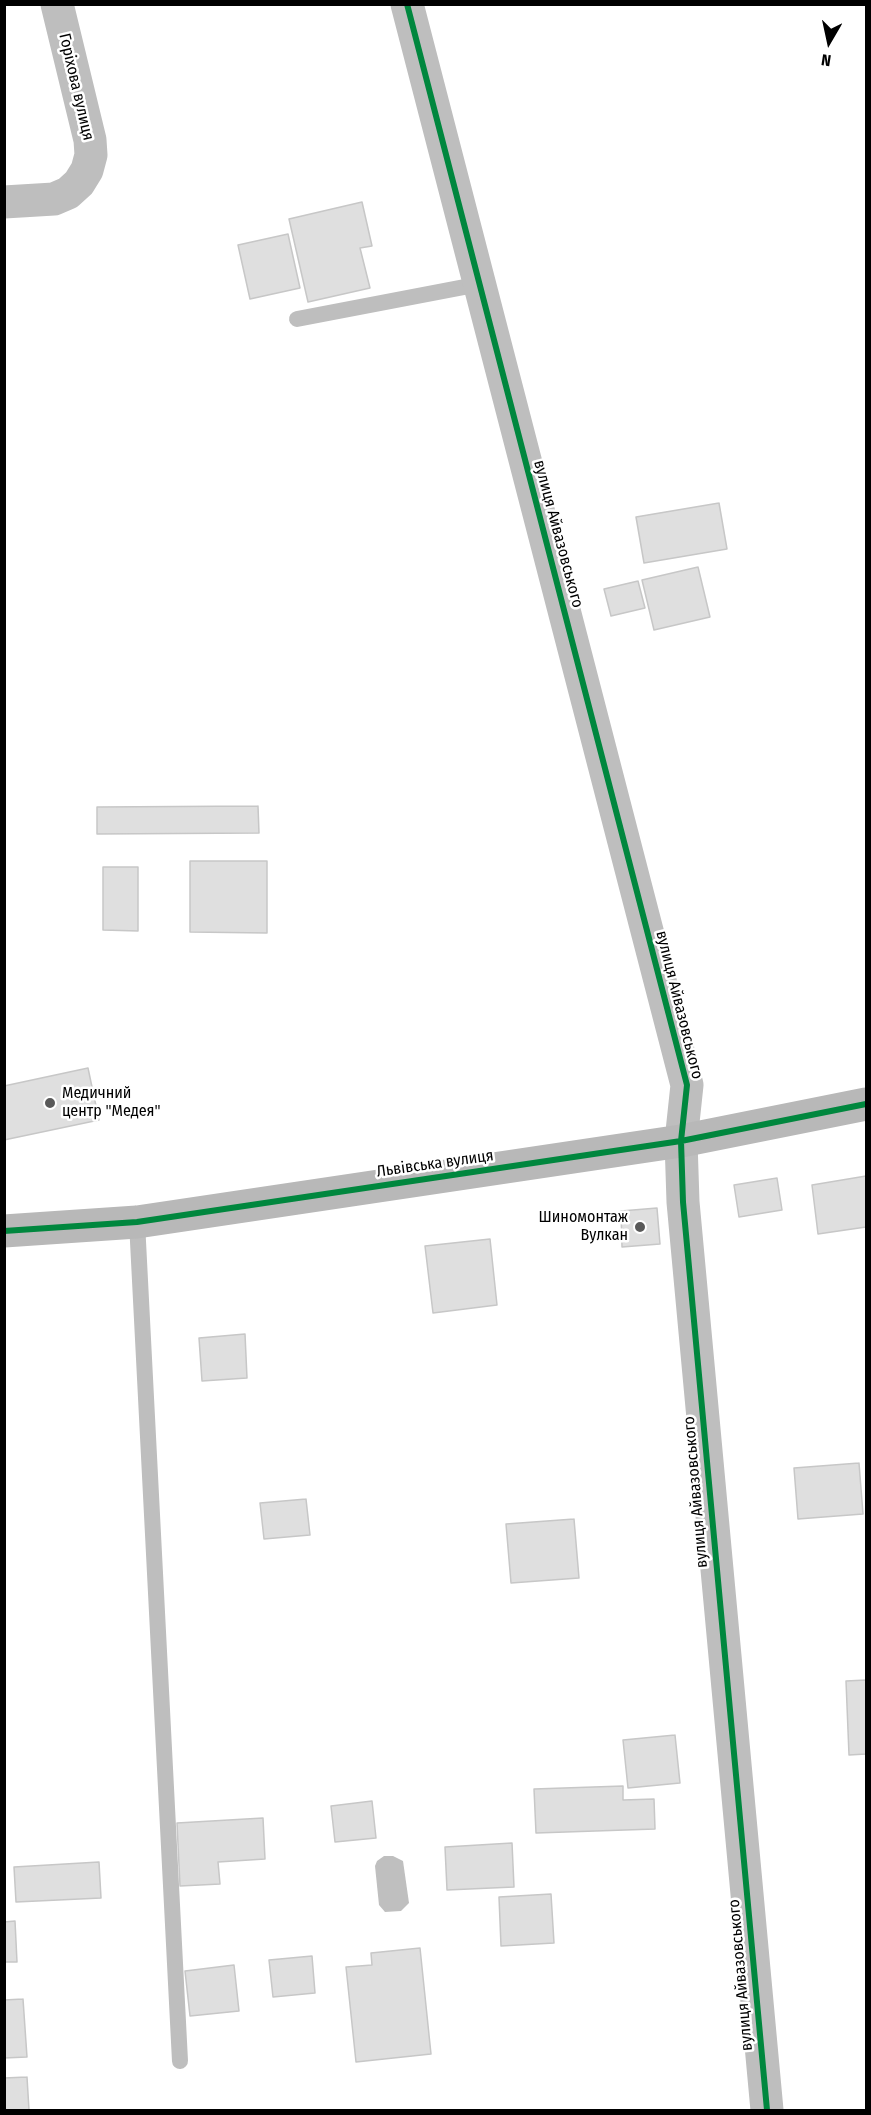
<!DOCTYPE html>
<html>
<head>
<meta charset="utf-8">
<style>
  body { margin:0 }
  #map { position:relative; width:871px; height:2115px; overflow:hidden; background:#fff; font-family:"Fira Sans Condensed",sans-serif }
  canvas { display:block }
  .frame { position:absolute; inset:0; border:6px solid #000; pointer-events:none }
  .north { position:absolute; left:799px; top:12px; width:60px; height:60px; -webkit-text-stroke:4px #fff; paint-order:stroke; rotate:189deg; font-size:16px; font-weight:700; line-height:24px; text-align:center; color:#000 }
  .north::after { content:''; display:block; margin:auto; width:21px; height:27px; background:#000; clip-path:polygon(50% 0,100% 100%,50% 72%,0 100%) }
</style>
</head>
<body>
<div id="map">
<canvas width="871" height="2115"></canvas>
<div class="frame"></div>
<div class="north">N</div>
</div>
<script>
const context = document.querySelector('canvas').getContext('2d');
context.lineJoin = 'round';
function fill(path, color) {
  context.fillStyle = color;
  context.fill(path, 'evenodd');
}
function poly(rows) {
  const path = new Path2D();
  for (const r of rows) {
    path.moveTo(r[0], r[1]);
    for (let i = 2; i < r.length; i += 2) path.lineTo(r[i], r[i + 1]);
  }
  return path;
}
function strokePath(path, color, width, dash) {
  context.strokeStyle = color;
  context.lineWidth = width;
  context.lineCap = dash ? 'butt' : 'round';
  context.setLineDash(dash || []);
  context.stroke(path);
}
function drawText(font, color, halo, rows, align = 'center') {
  context.font = font + ' "Fira Sans Condensed",sans-serif';
  context.lineWidth = 5;
  context.setLineDash([]);
  context.textBaseline = 'middle';
  context.strokeStyle = halo;
  context.fillStyle = color;
  for (const [text, x, y, turn = 0] of rows) {
    context.save();
    context.translate(x, y);
    context.rotate((+turn || 0) * Math.PI / 180);
    context.textAlign = isNaN(turn) ? turn : align;
    if (halo) context.strokeText(text, 0, 0);
    context.fillText(text, 0, 0);
    context.restore();
  }
}
const water = poly([
  [384,1856,393,1856,403,1861,409,1903,401,1911,385,1912,379,1905,375,1866,377,1861]
]);
const building = poly([
  [362,202,372,246,360,248,370,288,308,302,289,219,362,202],
  [288,234,300,288,250,299,238,245,288,234],
  [719,503,727,549,644,563,636,517,719,503],
  [698,567,710,617,654,630,642,580,698,567],
  [638,581,645,608,611,616,604,589,638,581],
  [258,806,259,833,97,834,97,807,258,806],
  [190,861,267,861,267,933,190,932,190,861],
  [103,867,138,867,138,931,103,930,103,867],
  [88,1068,99,1120,4,1140,4,1086,88,1068],
  [866,1176,866,1227,818,1234,812,1185,866,1176],
  [777,1178,782,1210,739,1217,734,1185,777,1178],
  [657,1208,660,1244,622,1247,621,1211,657,1208],
  [490,1239,497,1305,433,1313,425,1246,490,1239],
  [245,1334,247,1378,202,1381,199,1338,245,1334],
  [859,1463,863,1514,798,1519,794,1468,859,1463],
  [306,1499,310,1535,264,1539,260,1503,306,1499],
  [574,1519,579,1578,511,1583,506,1524,574,1519],
  [866,1680,866,1754,849,1755,846,1681,866,1680],
  [675,1735,680,1783,628,1788,623,1740,675,1735],
  [623,1786,623,1800,654,1799,655,1829,536,1833,534,1789,623,1786],
  [372,1801,376,1838,335,1842,331,1806,372,1801],
  [263,1818,265,1859,218,1862,220,1884,180,1886,177,1823,263,1818],
  [512,1843,514,1887,447,1890,445,1847,512,1843],
  [99,1862,101,1898,16,1902,14,1867,99,1862],
  [551,1894,554,1943,501,1946,499,1897,551,1894],
  [15,1921,17,1962,4,1962,4,1922,15,1921],
  [420,1948,431,2054,356,2062,346,1967,372,1965,371,1953,420,1948],
  [312,1956,315,1993,273,1997,269,1960,312,1956],
  [234,1965,239,2011,190,2016,185,1971,234,1965],
  [23,1999,27,2057,4,2058,4,2000,23,1999],
  [27,2077,29,2110,4,2110,4,2078,27,2077]
]);
const service = poly([
  [297,319,480,284],
  [137,1222,180,2061]
]);
const minor = poly([
  [407,4,687,1085,681,1141,683,1202,767,2110],
  [4,202,54,199,68,193,79,183,87,170,91,155,90,140,57,4]
]);
const secondary = poly([
  [4,1231,137,1222,681,1141,866,1104]
]);
const cycleway = poly([
  [407,4,687,1085,681,1141,683,1202,767,2110],
  [4,1231,137,1222,681,1141,866,1104]
]);
const markers = [
  [50,1103,6,"#595959"],
  [640,1227,6,"#595959"]
];
const streetNames = [
  ["Горіхова вулиця",76,87,77],
  ["вулиця Айвазовського",558,534,75],
  ["вулиця Айвазовського",679,1005,76],
  ["Львівська вулиця",435,1164,-8],
  ["вулиця Айвазовського",696,1492,-95],
  ["вулиця Айвазовського",741,1975,-95]
];
const poiNames = [
  ["Медичний",62,1094],
  ["центр \"Медея\"",62,1112],
  ["Шиномонтаж",628,1218,"right"],
  ["Вулкан",628,1236,"right"]
];
fill(water, '#bfbfbf');
fill(building, '#dfdfdf');
strokePath(building, '#c7c7c7', 1.5);
strokePath(service, '#bebebe', 16);
strokePath(minor, '#bebebe', 33);
strokePath(secondary, '#b8b8b8', 33);
strokePath(cycleway, '#00873e', 6);
for (const [x, y, r, color] of markers) {
  const dot = new Path2D();
  dot.arc(x, y, r, 0, 2 * Math.PI);
  context.fillStyle = color;
  context.fill(dot);
  strokePath(dot, '#fff', 2);
}
drawText('16px', '#000', '#fff', streetNames);
drawText('16px', '#000', '#fff', poiNames, 'left');
</script>
</body>
</html>
